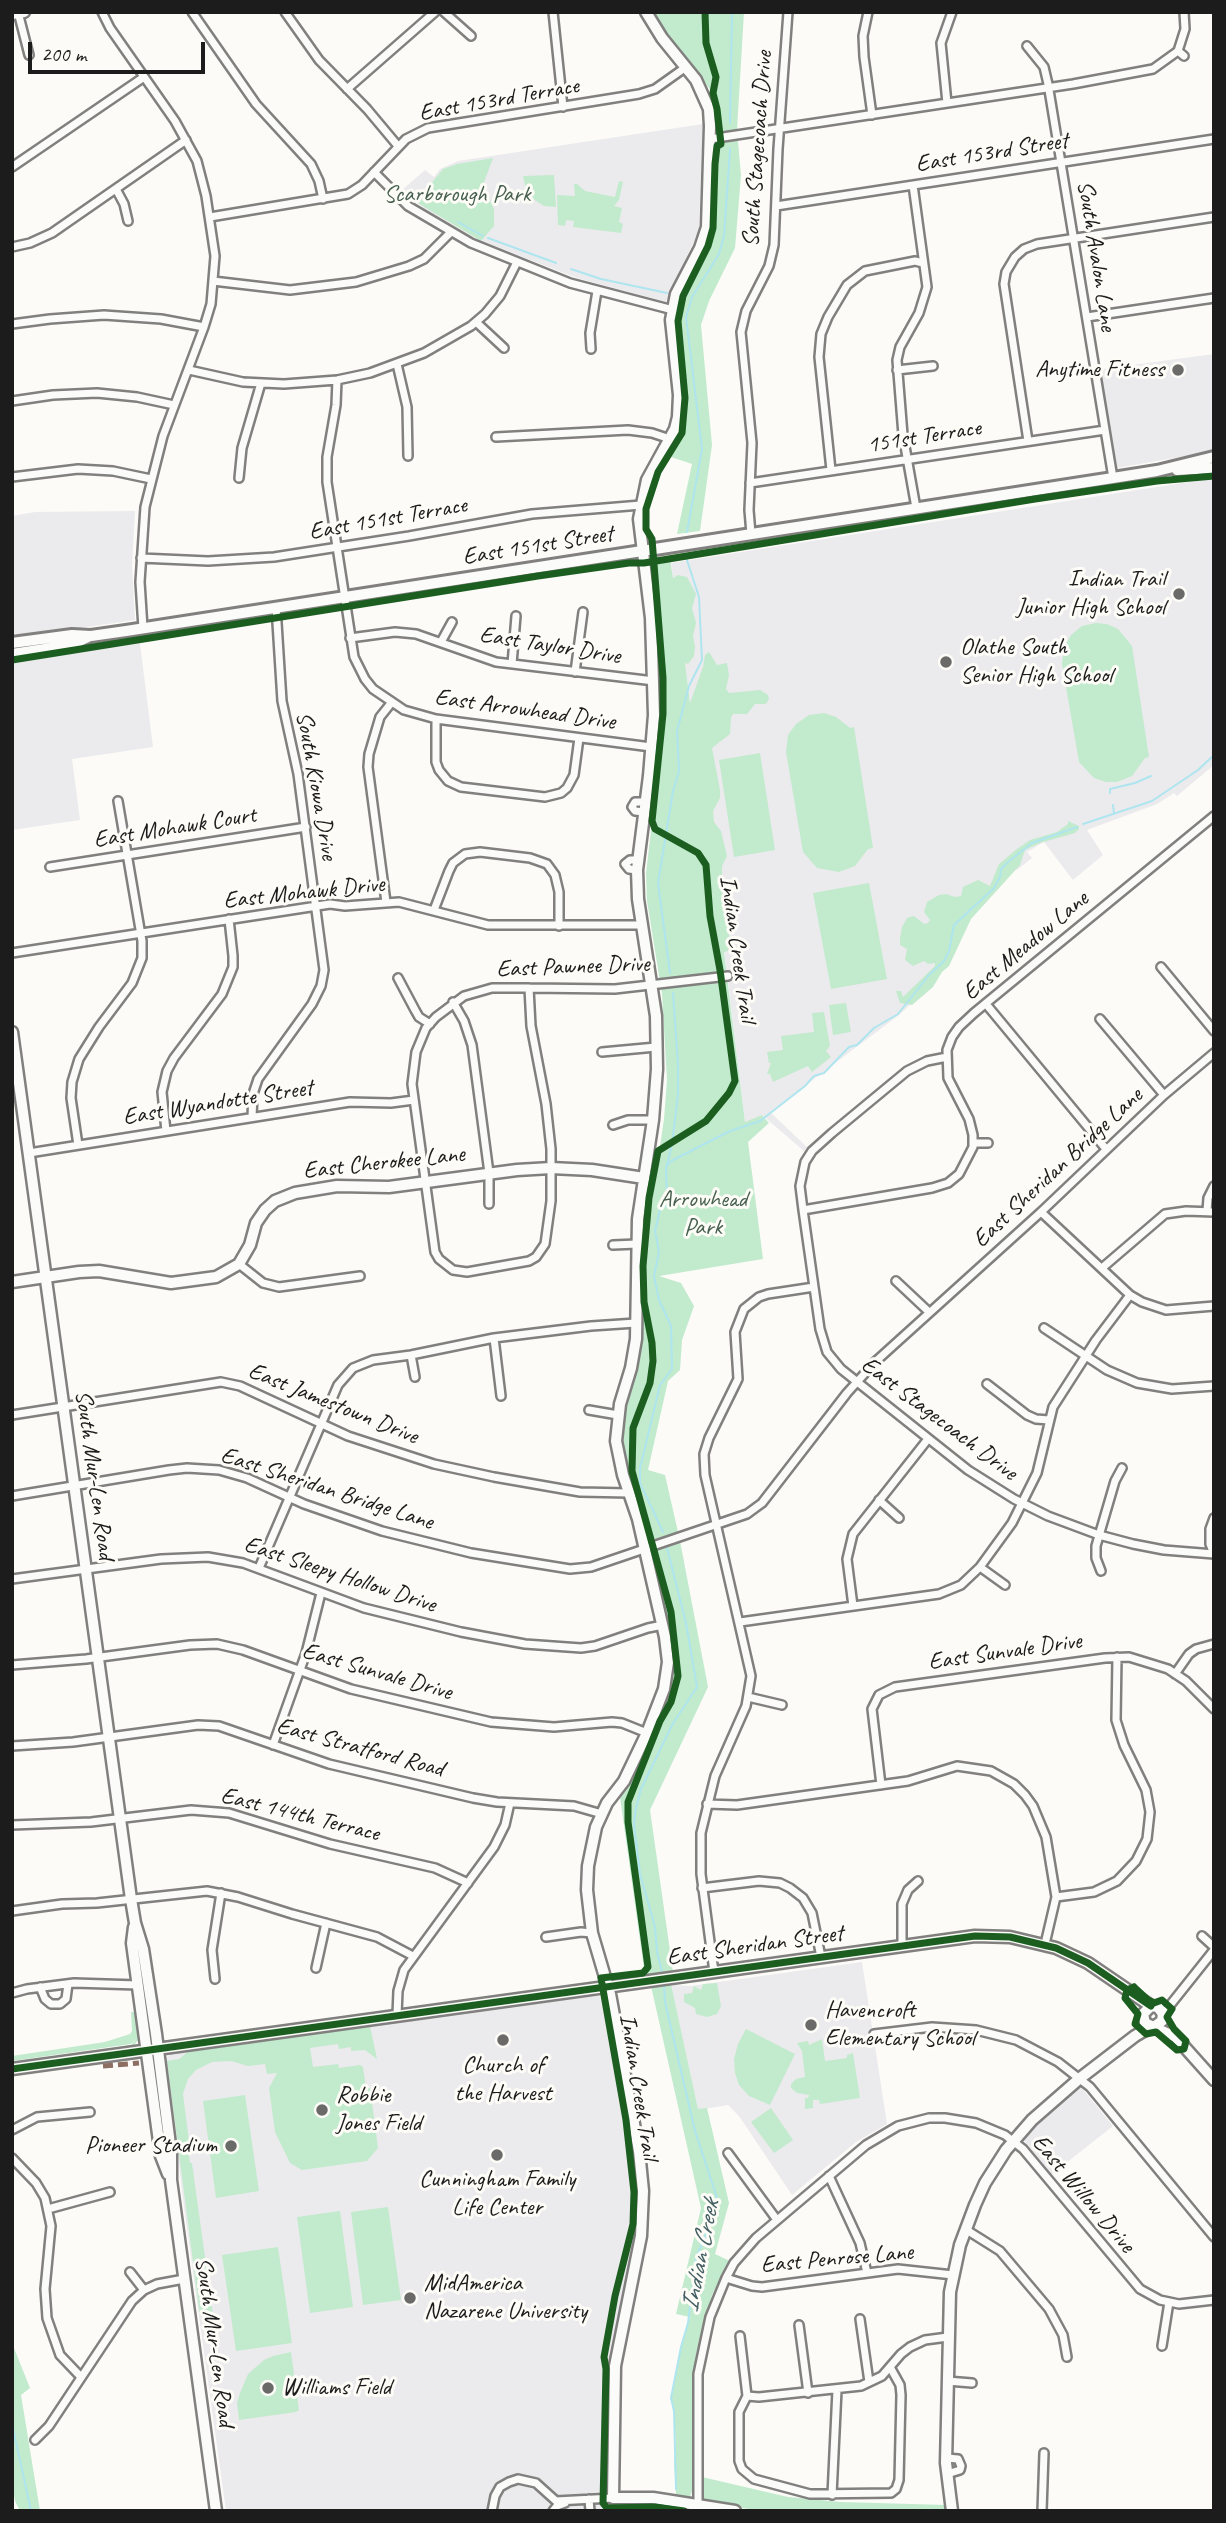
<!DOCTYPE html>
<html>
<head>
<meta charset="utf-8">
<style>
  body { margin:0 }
  #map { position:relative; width:1226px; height:2523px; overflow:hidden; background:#fcfbf8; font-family:Caveat,sans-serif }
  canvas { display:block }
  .frame { position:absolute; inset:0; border:14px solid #1c1c1c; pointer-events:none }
  .scale { position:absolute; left:28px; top:42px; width:177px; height:32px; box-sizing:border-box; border:4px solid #1c1c1c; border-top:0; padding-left:9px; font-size:21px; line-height:24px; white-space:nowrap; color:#1c1c1c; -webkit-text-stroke:5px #fdfcf7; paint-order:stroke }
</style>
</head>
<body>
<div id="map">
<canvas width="1226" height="2523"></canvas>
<div class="frame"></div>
<div class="scale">200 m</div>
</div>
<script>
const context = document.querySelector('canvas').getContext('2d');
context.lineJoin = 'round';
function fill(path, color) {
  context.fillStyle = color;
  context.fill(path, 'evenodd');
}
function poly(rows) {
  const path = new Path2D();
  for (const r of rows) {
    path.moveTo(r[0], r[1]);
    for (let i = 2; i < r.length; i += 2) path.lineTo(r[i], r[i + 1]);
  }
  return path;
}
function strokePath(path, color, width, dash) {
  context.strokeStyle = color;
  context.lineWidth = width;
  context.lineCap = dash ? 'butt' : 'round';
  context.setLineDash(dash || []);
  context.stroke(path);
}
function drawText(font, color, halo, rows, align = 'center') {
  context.font = font + ' Caveat,sans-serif';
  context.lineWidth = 6;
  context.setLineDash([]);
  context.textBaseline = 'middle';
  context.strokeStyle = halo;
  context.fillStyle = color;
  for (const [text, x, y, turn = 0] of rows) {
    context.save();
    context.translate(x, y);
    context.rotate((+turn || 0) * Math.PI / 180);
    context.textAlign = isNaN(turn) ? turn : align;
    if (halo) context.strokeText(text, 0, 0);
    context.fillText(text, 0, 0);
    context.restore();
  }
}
const built = poly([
  [703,124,699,230,666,302,577,278,481,241,425,209,402,190,425,170,434,177,440,169,458,161],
  [1214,354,1214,451,1111,469,1095,370],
  [1214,478,1214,765,1177,796,1174,793,1157,804,1087,830,1103,855,1073,880,1044,842,1027,852,1032,858,1017,870,1014,867,961,926,933,984,899,1015,770,1112,807,1147,804,1151,762,1115,745,1123,728,981,671,563],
  [135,511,132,566,135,620,12,638,12,516,35,512],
  [139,636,153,747,72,759,80,820,12,830,12,658],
  [862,1962,887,2124,856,2142,792,2195,739,2116,728,2105,698,2110,671,1985,690,1986],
  [598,1996,602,1997,638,2189,634,2251,610,2365,608,2501,653,2503,676,2507,676,2511,226,2511,182,2193,177,2146,164,2063,166,2058,173,2052,187,2050,530,2003],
  [1081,2087,1113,2126,1052,2174,1023,2139,1050,2111]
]);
const green = poly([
  [651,12,744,12,737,130,741,175,735,248,709,301,701,325,712,445,700,531,677,534,692,464,668,456,680,439,685,410,678,321,683,296,711,237,714,220,715,164,717,146,721,144,717,109,713,93,665,34],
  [493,158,483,185,494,209,494,226,481,241,416,202,443,169,457,164],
  [554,175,556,207,544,206,530,197,526,190,523,176],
  [619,181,623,182,619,200,614,206,622,208,619,222,623,224,621,233,573,227,574,221,566,220,565,226,558,225,557,195,575,196,574,184,577,184,585,191,615,197],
  [670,559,673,578,678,575,687,577,696,594,692,608,696,623,693,636,695,647,694,656,688,664,685,663,690,703,703,667,705,655,709,652,717,665,727,663,729,675,726,689,729,693,760,690,768,695,769,699,766,704,755,704,747,714,733,714,731,718,730,734,712,748,720,790,720,798,713,811,714,822,721,831,727,856,722,866,722,882,729,899,726,905,731,912,727,924,729,936,733,939,728,951,724,952,745,1122,762,1115,769,1123,748,1142,763,1259,659,1276,681,1283,694,1306,682,1340,680,1370,668,1381,648,1470,665,1475,678,1532,651,1540,646,1534,641,1514,628,1477,621,1440,623,1416,637,1367,642,1337,641,1302,646,1277,646,1244,664,1119,667,1080,662,994,647,901,646,873,661,747,662,711,662,639,653,562],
  [1096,623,1107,624,1118,629,1132,646,1149,757,1145,758,1132,776,1117,782,1106,782,1094,778,1079,762,1062,664,1064,647,1071,635,1082,626],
  [824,713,836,717,850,728,854,727,873,848,868,849,855,866,839,872,817,868,803,852,786,752,788,735,796,724,809,715],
  [760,753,775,850,734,857,719,760],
  [1068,821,1079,826,1079,829,1075,833,1040,843,1025,850,1020,865,971,919,949,966,942,972,933,987,912,1005,900,1003,896,991,901,991,903,997,935,966,935,963,928,964,924,961,913,966,905,960,907,949,900,945,900,938,902,927,907,918,914,916,924,924,928,923,930,920,924,912,927,902,939,895,946,894,955,897,961,896,963,887,978,880,990,886,999,864,1017,849,1030,840,1057,832,1068,824],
  [869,883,887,979,831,989,813,893],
  [846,1003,851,1032,833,1035,829,1005],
  [824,1012,830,1046,826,1051,831,1057,812,1072,808,1066,773,1082,770,1074,767,1074,771,1063,769,1063,767,1052,783,1050,781,1036,814,1032,812,1013],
  [680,1541,708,1687,650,1810,673,1972,645,1976,620,1797,652,1736,667,1697,672,1672,672,1643,651,1552],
  [717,1983,721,2006,717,2014,707,2017,696,2014,695,2008,684,2002,684,1994,692,1993,694,1986,701,1990,703,1984],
  [671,1984,698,2109,707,2108,729,2203,715,2254,730,2261,712,2295,693,2372,692,2491,690,2497,676,2494,674,2462,676,2448,674,2411,671,2398,681,2347,690,2317,676,2314,701,2208,651,1986],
  [132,1990,135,1992,141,2036,135,2044,131,2047,12,2064,131,2045,138,2037,131,2044,12,2061,12,2056,105,2042,130,2034,132,2031,131,2012,135,2012],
  [370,2026,377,2059,365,2050,351,2051,351,2047,339,2049,338,2044,310,2048,313,2067,338,2064,339,2068,360,2065,363,2067,366,2088,370,2088,378,2148,367,2161,302,2170,290,2163,275,2132,269,2088,277,2073,267,2074,265,2064,248,2066,231,2061,212,2062,196,2070,188,2079,183,2094,189,2141,187,2142,190,2163,192,2163,213,2315,200,2316,167,2061,179,2059,188,2052],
  [746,2029,795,2054,770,2105,749,2096,739,2085,735,2073,734,2059,738,2044],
  [822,2039,825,2061,847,2058,847,2055,853,2053,860,2098,820,2104,819,2100,813,2100,813,2108,805,2109,805,2098,808,2098,809,2095,797,2093,791,2088,791,2084,796,2079,805,2077,802,2051,797,2043,808,2041,809,2045],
  [245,2095,259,2191,216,2198,203,2101],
  [771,2108,793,2140,774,2153,751,2122],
  [388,2207,401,2300,363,2305,351,2212],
  [340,2211,353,2307,310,2313,297,2217],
  [278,2247,292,2343,236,2351,222,2255],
  [12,2343,30,2388,21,2395,40,2511,20,2511,15,2501,12,2483],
  [291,2352,299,2410,296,2412,239,2420,237,2403,240,2393,248,2374,264,2360,273,2356],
  [702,2477,788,2497,841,2502,947,2505,948,2511,760,2511,707,2502,702,2496]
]);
const stream = poly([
  [730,123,732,12],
  [458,222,483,236],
  [488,238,556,263],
  [571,269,601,279,667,293],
  [687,532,702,449,686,317,692,297,719,254,724,236,730,149],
  [1110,793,1110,789,1135,783,1151,776],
  [1113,805,1114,814],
  [1083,824,1152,801,1198,770,1214,755],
  [670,973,658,883,673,791,679,771,677,731,689,686,702,660,699,597,686,557],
  [667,1166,671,1161,730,1131,760,1121,805,1086,814,1076,824,1073,849,1047,857,1045,874,1028,898,1014,929,975,944,961,949,951,954,925,994,888,1000,877,1001,869,1008,862,1032,843,1077,827],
  [663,1532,640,1483,640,1468,660,1385,672,1369,671,1326,659,1300,654,1276,659,1252,655,1231,660,1210,668,1204,669,1199,667,1194,666,1168,672,1145,678,1094,678,1064,673,993],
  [662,1971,657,1952,655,1927,640,1874,634,1824,636,1808,641,1789,672,1725,697,1687,686,1623,667,1548],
  [664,1985,665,2002,695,2131,717,2198,715,2213,696,2258,688,2323,681,2347,671,2398,674,2411,676,2489],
  [12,2424,31,2511]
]);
const street = poly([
  [18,12,29,55],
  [102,12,110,28,175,121,197,161,206,196,215,256,211,304,204,327,163,436,145,507,140,582,143,628],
  [192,12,256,104,311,164,319,181,323,199],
  [285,12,319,60,367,109,398,146],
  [444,12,471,36],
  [553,12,563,107],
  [868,12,863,36,864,57,872,115],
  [1027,46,1044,67,1048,84,1113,478],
  [1178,51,1185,29,1184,12],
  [347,89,435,12],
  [947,103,941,43,952,12],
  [710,139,1073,84,1153,69,1178,51,1184,56],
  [12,167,144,77],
  [374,172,408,206,471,243,570,283,673,310],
  [913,185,927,287,919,313,900,347,897,360,903,435,916,508],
  [116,189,124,204,128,221],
  [776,206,1214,139],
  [210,217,348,194,362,185,406,139,428,128,639,94,655,89,686,67],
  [12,247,30,243,52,233,186,140],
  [213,281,290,290,356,282,409,266,424,259,450,233],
  [1087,317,1214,298],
  [476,322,504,348],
  [12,324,50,319,104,315,161,319,204,327],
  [591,349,590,333,597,291],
  [397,364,407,407,408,456],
  [189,370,243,382,284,384,337,380,370,373,424,353,471,326,485,314,500,296,517,262],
  [897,370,933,366],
  [337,380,336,405,327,457,327,482,354,657,365,679,373,689,404,710,436,719,651,747],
  [12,401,53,395,97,393,137,397,174,405],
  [496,437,628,430,652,433,670,439],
  [1028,441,1004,284,1006,272,1015,257,1024,249,1037,244,1214,217],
  [831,470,819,357,821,334,828,317,847,285,865,271,915,261,923,263],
  [12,477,78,469,113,471,151,479],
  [239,478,242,448,261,383],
  [750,483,1105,430],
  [751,534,749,510,752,443,741,332,746,311,769,266,774,245,778,149,788,12],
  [141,558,208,561,274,557,409,536,532,514,641,505],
  [350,638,395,632,416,634,496,662,654,681],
  [441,642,452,622],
  [512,664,516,616],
  [575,672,583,612],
  [436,719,436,762,439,770,448,781,461,787,545,797,561,793,567,788,574,775,579,738],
  [644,812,635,811,632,807,635,802,645,802],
  [50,867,306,827],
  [637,870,629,869,625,864,630,860,638,860],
  [386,902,368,767,369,754,380,717,392,702],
  [434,910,449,871,453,863,465,854,480,852,530,858,547,864,555,875,559,892,559,926],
  [12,953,330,904,345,906,399,902,488,925,642,925],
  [1161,967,1214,1031],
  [398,978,415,1010,419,1017,430,1024],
  [529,988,531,1026,546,1104,551,1149,551,1201,545,1244,536,1257,529,1261,467,1272,453,1270,439,1259,435,1252,412,1084,416,1052,426,1028,436,1017,464,996,492,988,529,988,615,989,728,976],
  [453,1002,464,1021,472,1045,489,1173,489,1204],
  [986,1004,1106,1149],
  [1100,1019,1164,1095],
  [602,1052,656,1047],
  [947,1057,927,1061,907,1071,832,1133,812,1151,805,1162,800,1186,803,1210,820,1329,827,1352,841,1369,968,1470,1014,1499,1048,1516,1099,1535,1133,1544,1164,1550,1214,1554,1210,1544,1210,1529,1214,1518],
  [252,1117,253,1094,258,1079,312,1004,321,986,324,970,298,774,282,701,276,607],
  [613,1125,628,1120,653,1120],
  [166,1131,162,1092,167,1071,174,1058,222,994,233,967,233,956,229,919],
  [973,1143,988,1143],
  [78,1145,71,1098,72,1082,79,1059,99,1027,132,983,142,958,142,941,118,801],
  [29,1153,350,1102,391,1103,414,1100],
  [803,1210,932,1188,948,1183,959,1174,973,1147,973,1135,969,1119,948,1078,947,1050,952,1037,959,1027,974,1013,1214,816],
  [1207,1211,1208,1198,1214,1186],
  [1041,1212,1130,1295,1142,1302,1166,1310,1214,1306],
  [613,1245,637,1244],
  [239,1264,263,1283,279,1287,360,1276],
  [1102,1268,1165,1214,1186,1211,1214,1212],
  [896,1281,929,1312],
  [1044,1328,1107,1370,1137,1383,1172,1389,1214,1386],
  [494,1338,501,1396],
  [411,1355,415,1377],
  [987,1384,1027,1415,1036,1419,1049,1420],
  [589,1410,618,1415],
  [12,1415,221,1382,240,1386,348,1436,434,1464,494,1477,580,1492,629,1493],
  [12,1496,169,1470,187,1468,219,1470,247,1478,304,1504,382,1531,471,1553,570,1569,591,1567,747,1514,762,1503,847,1393,875,1362,1041,1212,1164,1095,1214,1053],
  [879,1500,899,1518],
  [980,1567,1005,1585],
  [259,1568,338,1385,353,1368,373,1360,411,1355,494,1338,591,1326,636,1323],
  [1101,1571,1096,1558,1096,1546,1115,1481,1122,1468],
  [12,1579,161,1559,208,1557,243,1563,364,1608,461,1632,525,1644,581,1648,595,1646,648,1628,663,1625],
  [853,1606,847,1559,853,1534,928,1439],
  [740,1622,939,1594,961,1585,980,1567,1012,1523,1037,1473,1053,1407,1096,1340,1130,1295],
  [12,1665,86,1659,190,1645,217,1644,243,1650,351,1689,491,1722,554,1727,612,1722,622,1723,647,1733],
  [1175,1674,1189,1654,1196,1649,1214,1644],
  [748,1697,782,1705],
  [273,1745,306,1653,321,1593],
  [12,1746,73,1742,198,1725,219,1726,329,1764,473,1798,497,1802,574,1806,602,1814],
  [881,1785,872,1709,879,1695,895,1687,1105,1658,1129,1657,1168,1669,1186,1681,1214,1709],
  [707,1804,737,1805,908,1781,957,1766,991,1771,1014,1784,1025,1795,1033,1806,1046,1837,1056,1897,1045,1944],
  [12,1825,91,1822,191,1810,229,1813,330,1844,435,1868,468,1883],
  [702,1888,759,1881,780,1883,790,1888,803,1898,812,1913,821,1957],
  [1056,1897,1094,1892,1117,1881,1136,1861,1147,1839,1150,1812,1146,1790,1124,1745,1116,1720,1117,1657],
  [12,1911,62,1904,97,1903,207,1891,238,1897,292,1914,377,1937,413,1956],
  [1202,1936,1214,1947],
  [546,1937,581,1932,592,1933],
  [902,1945,902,1904,908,1890,918,1881],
  [316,1968,326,1923],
  [714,1972,701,1874,701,1833,715,1776,746,1706,751,1676,705,1475,704,1454,709,1438,738,1379,735,1332,744,1309,759,1297,768,1294,814,1287],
  [215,1979,212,1950,221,1893],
  [40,1987,45,1999,51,2004,60,2004,66,1999,68,1984],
  [12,1993,27,1989,74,1983,138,1985],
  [1163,2014,1214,1950],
  [397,2015,398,1991,404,1970,494,1847,505,1825,510,1803],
  [874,2034,932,2027,976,2030,1016,2040,1058,2062,1090,2087,1214,2237],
  [12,2130,37,2117,90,2112],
  [728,2153,777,2220],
  [12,2158,36,2183,45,2198,51,2226,45,2289,47,2318,60,2355,81,2377],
  [829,2176,860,2243,867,2273],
  [48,2209,110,2192],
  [965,2229,1000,2251,1049,2309,1063,2335,1067,2357],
  [130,2272,144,2290],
  [726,2278,752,2286,762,2287,898,2269,953,2275],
  [860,2319,869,2382],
  [799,2325,808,2393],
  [740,2336,747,2396],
  [1162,2346,1169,2302],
  [890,2367,900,2385,901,2395,899,2480,896,2489,891,2493,810,2494,754,2479,742,2469,739,2461,739,2412,747,2396,759,2397,861,2386,882,2376,901,2354,910,2347,925,2340,948,2337],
  [947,2381,972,2383],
  [35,2440,49,2426,132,2301,144,2290,157,2284,184,2279],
  [946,2458,958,2459,961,2466,960,2470,947,2474],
  [832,2495,837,2390],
  [589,2499,590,2511],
  [492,2511,495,2496,500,2487,509,2482,518,2479,536,2483,556,2501,613,2498],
  [553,2511,557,2506,565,2503],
  [698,2511,698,2374,710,2317,726,2278,734,2263,756,2238,866,2145,898,2126,929,2118,945,2118,976,2123,1005,2135,1023,2149,1140,2289,1160,2300,1179,2304,1214,2300],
  [1042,2511,1044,2453]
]);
const secondary = poly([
  [646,12,662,38,696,80,709,109,710,126,707,227,700,248,676,294,671,320,679,395,678,417,675,429,647,480,639,519,651,618,654,715,649,776,637,870,638,899,656,1016,657,1069,653,1120,638,1219,636,1339,631,1368,620,1404,616,1441,623,1475,638,1519,665,1637,668,1662,664,1689,647,1733,624,1781,607,1803,596,1827,588,1866,587,1890,592,1933,610,1994,639,2151,643,2191,641,2236,615,2366,613,2498,653,2498,735,2511],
  [12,14,24,12],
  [12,1032,131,1899,135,1923,143,1949,156,2034,171,2153,171,2180,216,2511],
  [12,1282,79,1272,99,1271,171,1283,216,1277,239,1264,250,1245,256,1223,265,1210,275,1201,295,1193,337,1186,389,1187,517,1170,551,1168,592,1170,644,1178],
  [134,1927,132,1943,161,2156,168,2174],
  [1155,2026,1162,2021,1163,2014,1158,2007,1151,2006,1143,2014,1145,2023,1173,2036],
  [1172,2033,1214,2080],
  [12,2069,975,1936,1010,1937,1056,1948,1088,1963,1151,2006],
  [952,2511,946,2463,950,2292,960,2245,975,2205,985,2183,1006,2150,1032,2120,1079,2079,1135,2036,1152,2026]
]);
const primary = poly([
  [1177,470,1214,468],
  [12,643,72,635,91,636,126,631,1113,478,1157,471,1214,457],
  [12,654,71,645,88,637]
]);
const quiet = poly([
  [103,2066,139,2063]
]);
const cycleway = poly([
  [12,660,538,576,629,563,644,563,1035,499,1157,481,1214,476],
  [1134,1987,1148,2000,1154,2003,1162,2000,1172,2009,1167,2017,1174,2029,1186,2041,1184,2049,1177,2050,1156,2032,1146,2034,1135,2024,1138,2014,1125,1998,1127,1990,1134,1987],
  [12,2069,975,1936,1010,1937,1056,1948,1088,1963,1151,2006],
  [684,2511,655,2507,607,2508,603,2503,606,2369,604,2357,615,2296,633,2224,634,2192,626,2120,601,1978,643,1973,648,1967,628,1822,628,1802,660,1721,671,1702,678,1676,671,1612,632,1471,633,1428,650,1383,653,1361,652,1343,644,1302,643,1266,649,1198,658,1151,706,1121,729,1093,735,1081,720,970,710,916,706,865,698,853,655,829,652,821,663,714,663,678,652,539,646,529,646,509,658,472,682,433,685,398,678,321,683,296,708,246,713,228,715,164,717,146,721,144,717,109,713,93,716,77,706,43,705,12]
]);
const markers = [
  [1178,370,7,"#6a6a69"],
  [1179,594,7,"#6a6a69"],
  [946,662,7,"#6a6a69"],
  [811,2025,7,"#6a6a69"],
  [503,2040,7,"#6a6a69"],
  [322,2110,7,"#6a6a69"],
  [231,2146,7,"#6a6a69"],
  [497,2155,7,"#6a6a69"],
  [410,2298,7,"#6a6a69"],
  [268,2388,7,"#6a6a69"]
];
const streetNames = [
  ["East 153rd Terrace",499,100,-10],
  ["South Stagecoach Drive",758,149,-86],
  ["East 153rd Street",992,153,-9],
  ["South Avalon Lane",1096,256,81],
  ["151st Terrace",924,437,-9],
  ["East 151st Terrace",388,519,-10],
  ["East 151st Street",538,546,-9],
  ["East Taylor Drive",550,646,9],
  ["East Arrowhead Drive",525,710,8],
  ["South Kiowa Drive",316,786,80],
  ["East Mohawk Court",175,828,-9],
  ["East Mohawk Drive",304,893,-6],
  ["East Meadow Lane",1026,946,-40],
  ["Indian Creek Trail",737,949,82],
  ["East Pawnee Drive",573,967,-2],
  ["East Wyandotte Street",218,1103,-9],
  ["East Cherokee Lane",384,1163,-6],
  ["East Sheridan Bridge Lane",1058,1168,-43],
  ["East Jamestown Drive",333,1404,22],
  ["East Stagecoach Drive",939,1419,37],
  ["South Mur-Len Road",94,1475,82],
  ["East Sheridan Bridge Lane",327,1489,18],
  ["East Sleepy Hollow Drive",340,1575,18],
  ["East Sunvale Drive",1005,1652,-8],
  ["East Sunvale Drive",377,1672,16],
  ["East Stratford Road",360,1748,15],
  ["East 144th Terrace",300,1815,14],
  ["East Sheridan Street",755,1946,-8],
  ["Indian Creek Trail",638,2087,81],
  ["East Willow Drive",1083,2194,50],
  ["East Penrose Lane",837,2259,-5],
  ["South Mur-Len Road",214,2342,82]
];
const parkNames = [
  ["Scarborough Park",457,195],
  ["Arrowhead",703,1200],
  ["Park",703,1228]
];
const poiNames = [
  ["Anytime Fitness",1164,370,"right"],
  ["Indian Trail",1165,580,"right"],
  ["Junior High School",1165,608,"right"],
  ["Olathe South",960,648],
  ["Senior High School",960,676],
  ["Havencroft",825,2011],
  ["Elementary School",825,2039],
  ["Church of",503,2066,"center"],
  ["the Harvest",503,2094,"center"],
  ["Robbie",336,2096],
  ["Jones Field",336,2124],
  ["Pioneer Stadium",217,2146,"right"],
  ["Cunningham Family",497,2180,"center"],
  ["Life Center",497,2208,"center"],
  ["MidAmerica",424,2284],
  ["Nazarene University",424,2312],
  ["Williams Field",282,2388]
];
const waterNames = [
  ["Indian Creek",701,2256,-79]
];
fill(built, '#ebebee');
fill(green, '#c2eacd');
strokePath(stream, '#aee5ee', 2);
strokePath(street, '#81807f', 12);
strokePath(secondary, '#81807f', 15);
strokePath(primary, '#81807f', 16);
strokePath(street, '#fbfbf9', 7);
strokePath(secondary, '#fbfbf9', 10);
strokePath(primary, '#fbfbf9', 10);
strokePath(quiet, '#8d6e63', 5, [10, 5]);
strokePath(cycleway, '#1b5e20', 7);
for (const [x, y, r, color] of markers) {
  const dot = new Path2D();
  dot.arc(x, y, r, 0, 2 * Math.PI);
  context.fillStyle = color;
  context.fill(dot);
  strokePath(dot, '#fdfcf7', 2.5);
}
drawText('24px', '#1c1c1c', '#fdfcf7', streetNames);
drawText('24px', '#465f4e', '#fdfcf7', parkNames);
drawText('24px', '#1c1c1c', '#fdfcf7', poiNames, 'left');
drawText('italic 26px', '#435f64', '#fdfcf7', waterNames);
</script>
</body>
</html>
